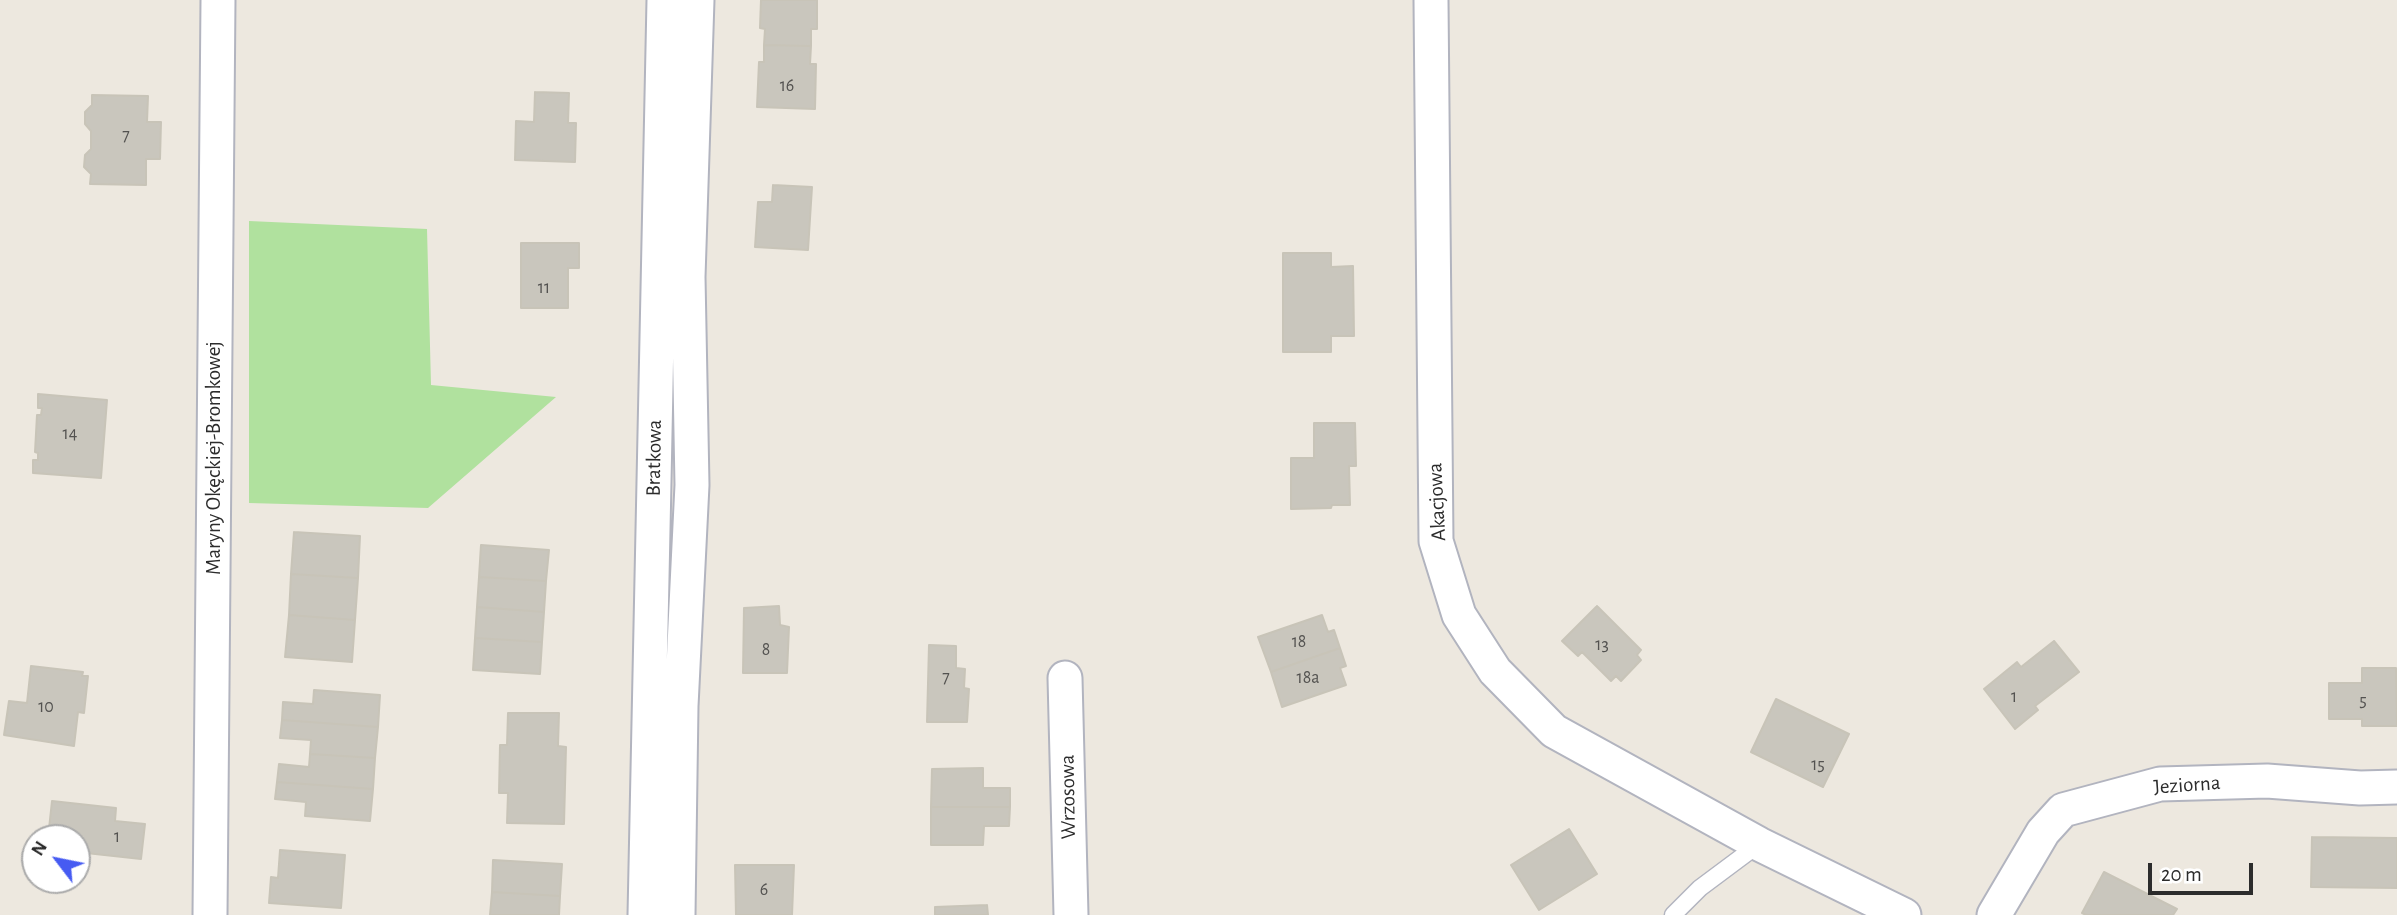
<!DOCTYPE html>
<html>
<head>
<meta charset="utf-8">
<style>
  body { margin:0 }
  #map { position:relative; width:2397px; height:915px; overflow:hidden; background:#ede8df; font-family:"Alegreya Sans",sans-serif }
  canvas { display:block }
  .north { position:absolute; left:21px; top:824px; width:70px; height:70px; box-sizing:border-box; background:#fff; border:2px solid #ababab; border-radius:50%; rotate:302deg; font-size:19px; font-weight:700; line-height:28px; text-align:center; color:#2c2c2c }
  .north::after { content:''; display:block; margin:auto; width:24px; height:32px; background:#465bf2; clip-path:polygon(50% 0,100% 100%,50% 72%,0 100%) }
  .scale { position:absolute; left:2148px; top:863px; width:105px; height:32px; box-sizing:border-box; border:4px solid #2c2c2c; border-top:0; padding-left:9px; font-size:21px; line-height:24px; white-space:nowrap; color:#2c2c2c; -webkit-text-stroke:5px #fff; paint-order:stroke }
</style>
</head>
<body>
<div id="map">
<canvas width="2397" height="915"></canvas>
<div class="north">N</div>
<div class="scale">20 m</div>
</div>
<script>
const context = document.querySelector('canvas').getContext('2d');
context.lineJoin = 'round';
function fill(path, color) {
  context.fillStyle = color;
  context.fill(path, 'evenodd');
}
function poly(rows) {
  const path = new Path2D();
  for (const r of rows) {
    path.moveTo(r[0], r[1]);
    for (let i = 2; i < r.length; i += 2) path.lineTo(r[i], r[i + 1]);
  }
  return path;
}
function strokePath(path, color, width, dash) {
  context.strokeStyle = color;
  context.lineWidth = width;
  context.lineCap = dash ? 'butt' : 'round';
  context.setLineDash(dash || []);
  context.stroke(path);
}
function drawText(font, color, halo, rows, align = 'center') {
  context.font = font + ' "Alegreya Sans",sans-serif';
  context.lineWidth = 5;
  context.setLineDash([]);
  context.textBaseline = 'middle';
  context.strokeStyle = halo;
  context.fillStyle = color;
  for (const [text, x, y, turn = 0] of rows) {
    context.save();
    context.translate(x, y);
    context.rotate((+turn || 0) * Math.PI / 180);
    context.textAlign = isNaN(turn) ? turn : align;
    if (halo) context.strokeText(text, 0, 0);
    context.fillText(text, 0, 0);
    context.restore();
  }
}
const green = poly([
  [249,221,427,229,431,385,556,397,428,508,249,503]
]);
const building = poly([
  [761,0,817,0,817,29,811,29,811,46,764,45,765,29,760,28,761,0],
  [764,45,811,46,810,64,816,64,815,109,757,107,759,62,764,62,764,45],
  [535,92,569,93,568,123,576,123,575,162,515,160,516,121,534,122,535,92],
  [92,95,148,96,147,122,161,122,160,159,146,159,146,185,90,184,91,174,84,167,85,155,91,149,91,131,85,124,85,112,92,105,92,95],
  [773,185,812,187,808,250,755,247,758,202,772,202,773,185],
  [521,243,579,243,579,268,568,268,568,308,521,308,521,243],
  [1283,253,1331,253,1331,267,1353,266,1354,336,1331,336,1331,352,1283,352,1283,253],
  [38,394,107,400,101,478,33,473,33,460,38,460,38,453,35,452,37,415,41,415,42,408,38,408,38,394],
  [1314,423,1355,423,1356,466,1349,466,1350,505,1332,505,1331,508,1291,509,1291,458,1314,458,1314,423],
  [294,532,360,536,358,578,291,574,294,532],
  [481,545,549,550,546,581,479,577,481,545],
  [291,574,358,578,355,620,289,615,291,574],
  [479,577,546,581,544,612,477,607,479,577],
  [779,606,780,625,789,627,787,673,743,673,744,608,779,606],
  [1597,606,1641,650,1637,655,1641,660,1621,681,1616,676,1611,681,1582,652,1578,656,1562,641,1597,606],
  [477,607,544,612,542,642,475,638,477,607],
  [289,615,355,620,352,662,285,657,289,615],
  [1322,615,1328,632,1334,630,1340,648,1271,672,1258,637,1322,615],
  [475,638,542,642,540,674,473,670,475,638],
  [2054,641,2079,672,2035,706,2038,710,2015,729,1984,689,2017,662,2021,667,2054,641],
  [929,645,956,646,956,668,965,669,964,688,969,689,967,722,927,722,929,645],
  [1340,648,1346,666,1340,668,1346,685,1282,707,1271,672,1340,648],
  [31,666,83,672,82,676,88,676,84,713,78,712,74,746,4,735,9,701,27,703,31,666],
  [2362,668,2396,668,2397,726,2362,726,2362,719,2329,719,2329,683,2362,683,2362,668],
  [314,690,380,695,378,727,282,720,283,702,313,704,314,690],
  [1776,699,1849,734,1823,787,1751,752,1776,699],
  [508,713,559,713,558,746,566,747,564,824,507,823,508,793,499,793,500,745,507,745,508,713],
  [282,720,378,727,375,758,310,754,311,740,280,738,282,720],
  [310,754,375,758,373,789,277,782,279,764,309,767,310,754],
  [983,768,983,788,1010,788,1010,807,931,807,932,769,983,768],
  [277,782,373,789,370,821,305,816,306,802,275,799,277,782],
  [52,801,116,808,115,821,145,824,141,859,77,852,77,838,48,838,52,801],
  [931,807,1010,807,1009,826,984,826,983,845,931,845,931,807],
  [1569,829,1597,874,1539,910,1511,865,1569,829],
  [2312,837,2397,838,2397,888,2311,887,2312,837],
  [280,850,345,855,341,908,269,903,271,877,278,878,280,850],
  [493,860,562,864,560,896,492,892,493,860],
  [735,865,794,865,792,915,736,915,735,865],
  [2104,872,2177,909,2173,915,2086,915,2082,913,2104,872],
  [492,892,560,896,559,915,490,915,492,892],
  [987,905,988,915,935,915,935,907,987,905]
]);
const service = poly([
  [1673,915,1700,888,1759,844]
]);
const minor = poly([
  [1431,0,1436,541,1459,615,1495,671,1554,731,1759,844,1904,915],
  [1065,678,1071,915],
  [210,915,218,0],
  [645,915,664,0],
  [678,915,681,706,692,485,688,277,697,0],
  [1994,915,2043,832,2063,810,2160,784,2267,781,2360,788,2397,787]
]);
const numberNames = [
  ["16",787,86],
  ["7",126,136],
  ["11",544,288],
  ["14",70,434],
  ["18",1299,642],
  ["13",1602,645],
  ["8",766,650],
  ["7",946,678],
  ["18a",1308,678],
  ["1",2014,697],
  ["5",2363,701],
  ["10",46,707],
  ["15",1818,765],
  ["1",117,837],
  ["6",764,890]
];
const streetNames = [
  ["Maryny Okęckiej-Bromkowej",214,458,-90],
  ["Bratkowa",654,458,-89],
  ["Akacjowa",1437,502,-93],
  ["Jeziorna",2187,785,-4],
  ["Wrzosowa",1068,797,-91]
];
fill(green, '#b0e19e');
fill(building, '#c9c6bd');
strokePath(building, '#c8c4b8', 2);
strokePath(service, '#b2b4bf', 19);
strokePath(minor, '#b2b4bf', 37);
strokePath(service, '#fff', 16);
strokePath(minor, '#fff', 33);
drawText('18px', '#535250', null, numberNames);
drawText('21px', '#2c2c2c', '#fff', streetNames);
</script>
</body>
</html>
